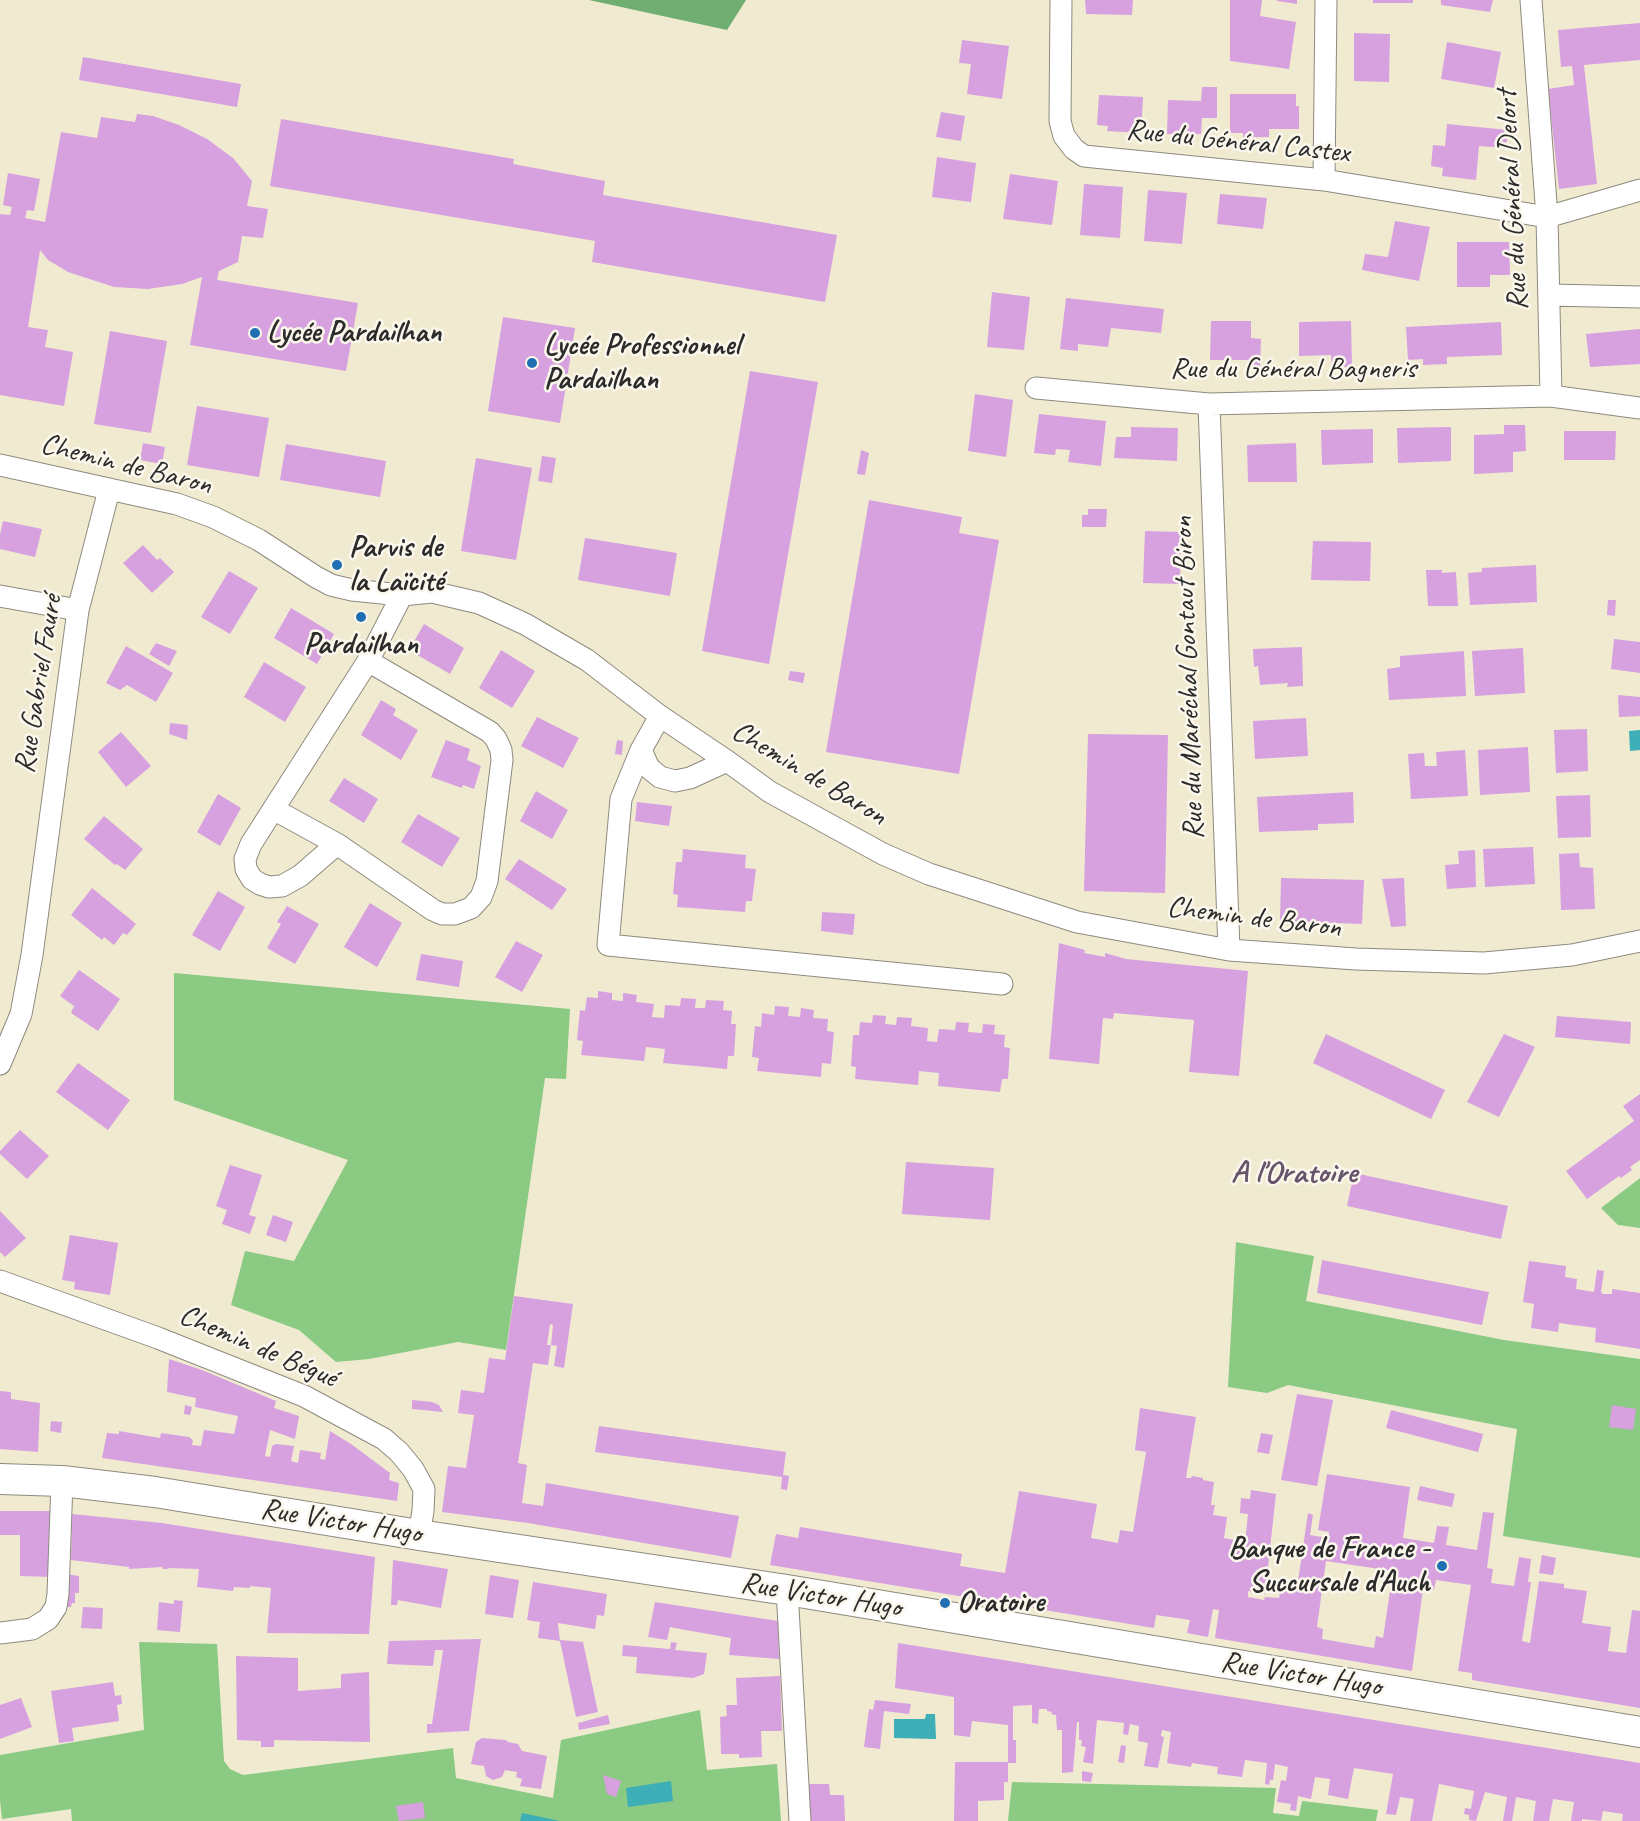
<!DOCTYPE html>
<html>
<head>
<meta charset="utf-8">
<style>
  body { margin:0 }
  canvas { display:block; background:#f0ead1 }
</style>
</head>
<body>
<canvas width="1640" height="1821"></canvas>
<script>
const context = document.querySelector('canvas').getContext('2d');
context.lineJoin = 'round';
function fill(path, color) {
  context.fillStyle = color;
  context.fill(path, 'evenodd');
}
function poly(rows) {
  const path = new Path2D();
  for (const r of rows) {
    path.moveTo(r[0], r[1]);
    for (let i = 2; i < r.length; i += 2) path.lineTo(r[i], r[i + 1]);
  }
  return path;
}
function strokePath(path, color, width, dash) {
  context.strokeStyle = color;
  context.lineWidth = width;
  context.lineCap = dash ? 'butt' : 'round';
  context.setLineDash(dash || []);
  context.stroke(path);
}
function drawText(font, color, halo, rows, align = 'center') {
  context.font = font + ' Caveat,sans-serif';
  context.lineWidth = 5;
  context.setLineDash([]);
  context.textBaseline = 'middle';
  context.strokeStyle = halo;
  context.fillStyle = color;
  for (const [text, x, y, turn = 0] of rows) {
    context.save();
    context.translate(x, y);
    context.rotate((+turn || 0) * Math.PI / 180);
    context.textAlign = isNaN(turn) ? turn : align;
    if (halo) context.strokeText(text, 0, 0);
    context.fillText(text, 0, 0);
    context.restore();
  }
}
const green = poly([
  [174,973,570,1009,566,1079,545,1078,506,1350,458,1342,369,1359,336,1362,299,1330,231,1305,245,1251,294,1261,348,1160,174,1100],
  [1640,1178,1640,1228,1618,1225,1601,1208],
  [1236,1242,1314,1256,1306,1301,1504,1340,1640,1359,1640,1558,1503,1536,1517,1429,1288,1385,1267,1393,1228,1387],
  [139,1642,217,1644,224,1761,230,1769,243,1775,453,1748,456,1778,553,1798,561,1740,700,1710,707,1770,777,1764,781,1821,72,1821,71,1809,2,1819,0,1800,0,1755,144,1730],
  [1012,1782,1276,1788,1273,1813,1299,1816,1302,1801,1378,1810,1376,1821,1008,1821]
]);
const forest = poly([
  [589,0,746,0,727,30]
]);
const water = poly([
  [1640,730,1640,750,1630,751,1629,731],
  [926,1714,935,1714,936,1739,894,1738,894,1719,925,1719],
  [671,1781,673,1801,628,1807,626,1788],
  [522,1813,560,1821,520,1821]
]);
const building = poly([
  [1085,0,1133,0,1132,15,1086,14],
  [1230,0,1262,0,1260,16,1296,22,1289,69,1230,61],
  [1277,0,1297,0,1297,4,1277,1],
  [1373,0,1413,0,1413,3,1373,3],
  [1441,0,1493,0,1490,12,1441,5],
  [1640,23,1640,60,1584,65,1597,184,1559,189,1548,89,1574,85,1572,66,1561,67,1558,30],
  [1354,33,1390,34,1389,82,1354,81],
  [962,40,1009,46,1002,99,967,94,971,64,959,63],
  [1447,42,1501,52,1494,88,1441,79],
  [83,57,241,84,237,107,79,80],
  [1202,87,1217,87,1217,118,1202,118,1201,134,1167,134,1168,100,1201,101],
  [1230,94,1296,94,1296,106,1299,106,1299,129,1269,129,1269,137,1243,137,1243,133,1230,133],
  [1099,95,1143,97,1141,133,1107,131,1108,126,1097,125],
  [941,112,965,116,961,141,936,137],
  [137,114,153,116,179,125,207,139,233,158,252,181,247,206,268,209,263,238,242,236,238,262,219,271,217,280,358,303,346,371,190,345,202,277,182,284,148,289,114,287,68,272,48,260,40,250,28,327,48,330,45,347,73,352,64,406,0,395,0,214,10,215,12,207,3,205,8,173,40,179,34,211,27,210,25,218,45,222,61,132,97,138,101,117,135,122],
  [281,119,514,159,513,164,605,181,603,195,837,235,825,302,592,262,595,241,270,186],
  [1447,124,1508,130,1506,148,1479,146,1476,180,1442,176,1443,168,1431,166,1433,145,1445,146],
  [937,157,976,163,971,202,932,197],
  [1010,174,1058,181,1052,225,1003,219],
  [1084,184,1123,187,1120,238,1080,235],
  [1148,190,1187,193,1182,244,1144,241],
  [1220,194,1267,198,1263,229,1217,224],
  [1395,221,1430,227,1419,281,1362,270,1365,254,1388,257],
  [1457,242,1509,242,1510,275,1490,275,1490,287,1457,287],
  [992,292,1030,297,1024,350,987,347],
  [1066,298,1164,309,1161,333,1111,328,1108,347,1078,344,1078,351,1060,349],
  [503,317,575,328,560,423,488,411],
  [1211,321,1251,321,1251,338,1261,339,1260,366,1249,366,1249,360,1210,360],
  [1351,321,1352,367,1332,367,1331,355,1299,356,1299,322],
  [1501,322,1502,355,1447,357,1447,364,1423,365,1423,359,1408,360,1406,327],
  [1640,329,1640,364,1590,367,1586,334],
  [110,331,167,341,151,433,94,424],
  [750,371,818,382,769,664,702,651],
  [975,394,1013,400,1006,457,968,451],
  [197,406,269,418,259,477,187,465],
  [1039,414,1106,421,1101,466,1068,462,1070,450,1056,449,1055,455,1034,453],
  [1504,425,1525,425,1526,451,1513,452,1513,472,1474,474,1474,435,1504,434],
  [1131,427,1178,428,1177,461,1114,458,1116,437,1131,437],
  [1451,427,1451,461,1398,463,1397,428],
  [1373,429,1373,463,1322,465,1321,430],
  [1564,431,1616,431,1615,460,1564,460],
  [143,443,165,447,162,464,140,460],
  [1296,443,1297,482,1248,482,1247,445],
  [286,444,386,461,380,497,280,480],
  [861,450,869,453,865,475,857,474],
  [542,456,556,458,552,483,538,481],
  [476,458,532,468,516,560,461,551],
  [869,500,962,517,959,533,999,540,959,774,826,752],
  [1088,509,1107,509,1106,527,1082,527,1082,515,1088,515],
  [3,521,42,529,35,557,0,549,0,535],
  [1145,531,1181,532,1180,584,1143,583],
  [585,538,677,553,670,596,578,580],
  [1313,541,1371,542,1370,581,1311,580],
  [143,545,157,560,160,558,174,572,152,593,123,563],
  [1536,565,1537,602,1470,605,1468,573,1482,572,1482,568],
  [1426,570,1442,570,1442,573,1456,572,1458,606,1428,606],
  [229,571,258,588,230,634,201,617],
  [1608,600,1616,600,1615,616,1607,615],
  [291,608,334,634,317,664,274,638],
  [358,613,368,615,366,620,357,618],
  [424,624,464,648,450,674,409,650],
  [1614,639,1640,642,1640,673,1611,669],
  [156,643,177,651,169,666,149,654],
  [126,646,173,673,156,702,127,685,120,690,106,683],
  [1302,647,1303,686,1287,687,1288,683,1260,685,1258,666,1254,667,1253,649],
  [1523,648,1525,693,1475,696,1472,651],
  [501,650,535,671,512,708,479,688],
  [1464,651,1466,696,1389,700,1387,669,1400,667,1400,656],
  [264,662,306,687,285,722,244,697],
  [790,671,805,673,803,683,788,680],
  [1618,695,1640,697,1640,716,1619,717],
  [381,700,396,709,393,715,418,730,401,760,361,735],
  [537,717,579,738,563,768,521,746],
  [1306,718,1308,756,1255,759,1253,721],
  [170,723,188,725,187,740,169,734],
  [1587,729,1588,771,1556,773,1554,730],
  [121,732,151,766,126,787,98,752],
  [1088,734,1168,735,1165,893,1084,891],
  [446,740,470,749,467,760,481,766,474,789,463,785,462,788,431,777],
  [617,740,623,741,622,755,615,754],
  [1528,747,1530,792,1480,795,1478,750],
  [1465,750,1468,796,1411,799,1408,754,1424,753,1425,766,1437,766,1436,752],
  [344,778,378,799,364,823,329,801],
  [536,791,568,810,552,839,520,821],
  [1353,792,1354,823,1318,824,1318,830,1259,832,1257,797],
  [218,794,241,808,220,846,197,832],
  [1590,795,1591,837,1558,838,1556,796],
  [637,802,672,806,669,826,635,821],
  [418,814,460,838,442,867,401,842],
  [104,816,143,849,125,870,117,864,115,865,84,839],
  [1533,847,1535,884,1485,887,1483,849],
  [683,849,746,855,745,868,756,869,752,901,746,901,745,912,677,907,678,895,673,894,676,862,682,862],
  [1475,850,1476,887,1447,889,1445,865,1459,864,1458,851],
  [1579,853,1580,867,1593,868,1595,909,1561,910,1559,854],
  [519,859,567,889,552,910,505,879],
  [1281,878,1364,880,1362,924,1280,921],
  [1404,878,1406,926,1391,927,1382,879],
  [92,888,136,924,127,935,123,933,114,945,104,937,102,940,71,915],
  [218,891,245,907,220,951,192,935],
  [370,903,402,923,377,967,344,947],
  [287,906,319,924,295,964,267,948,281,924,277,922],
  [822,912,855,914,853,935,821,931],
  [516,941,543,955,522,992,495,977],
  [1059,943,1085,950,1084,953,1105,957,1105,953,1126,959,1248,971,1239,1076,1189,1072,1194,1020,1114,1013,1113,1019,1103,1018,1099,1064,1049,1059],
  [421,954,463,961,459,987,416,980],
  [79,970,120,999,98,1031,71,1013,74,1006,60,996],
  [598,991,612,993,612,1000,623,1001,623,993,637,995,636,1002,654,1004,652,1017,664,1018,665,1005,680,1006,681,998,696,999,695,1008,705,1008,706,1000,724,1001,723,1010,732,1011,731,1024,736,1024,734,1056,728,1056,727,1069,663,1063,665,1049,646,1047,644,1061,581,1055,583,1041,577,1040,580,1010,585,1011,587,997,598,998],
  [775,1006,789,1007,788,1016,800,1017,801,1008,814,1010,813,1018,828,1019,827,1031,834,1032,831,1064,822,1063,821,1077,757,1071,759,1058,752,1057,755,1026,761,1027,762,1013,774,1015],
  [873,1015,886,1016,885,1024,896,1025,897,1017,912,1018,911,1026,928,1028,927,1041,937,1042,939,1029,955,1030,956,1022,969,1023,968,1032,982,1033,983,1024,995,1025,994,1034,1005,1035,1004,1047,1010,1048,1008,1079,1002,1079,1000,1092,938,1086,939,1073,919,1071,918,1085,855,1079,856,1067,851,1066,853,1035,859,1035,860,1022,872,1023],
  [1557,1016,1631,1022,1630,1044,1555,1037],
  [1326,1034,1445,1090,1431,1119,1313,1063],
  [1504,1034,1535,1047,1499,1117,1467,1102],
  [78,1063,130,1100,108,1130,56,1092],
  [1640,1094,1640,1160,1630,1167,1632,1170,1621,1178,1619,1176,1587,1199,1566,1171,1634,1121,1623,1106],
  [20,1130,49,1156,27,1179,0,1154,0,1151],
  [906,1162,994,1168,990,1220,902,1214],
  [230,1165,262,1175,249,1215,256,1217,250,1234,222,1224,227,1210,216,1206],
  [1354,1173,1508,1206,1501,1239,1347,1206],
  [0,1211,26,1238,5,1257,0,1252],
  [273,1215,293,1222,286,1242,266,1235],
  [70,1235,118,1243,110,1295,74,1289,75,1282,62,1280],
  [1322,1260,1489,1292,1482,1325,1317,1293],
  [1529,1261,1566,1266,1565,1277,1577,1279,1576,1289,1594,1292,1597,1270,1604,1271,1601,1292,1603,1294,1612,1294,1612,1289,1640,1293,1640,1349,1595,1342,1596,1328,1559,1323,1558,1332,1531,1328,1534,1304,1523,1302],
  [514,1296,573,1304,564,1368,554,1366,557,1346,551,1345,553,1325,550,1324,547,1345,551,1345,548,1365,533,1363,518,1463,527,1465,522,1503,543,1506,546,1483,739,1516,731,1558,528,1523,442,1512,448,1466,466,1468,474,1415,458,1413,461,1390,484,1393,489,1358,505,1360],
  [169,1359,202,1370,276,1401,274,1408,299,1416,295,1439,270,1430,265,1456,270,1457,272,1446,276,1444,294,1446,291,1461,298,1463,300,1450,321,1453,320,1459,325,1460,330,1431,351,1444,390,1473,389,1480,399,1483,397,1501,102,1458,107,1433,119,1434,119,1431,160,1438,161,1433,189,1437,193,1440,192,1445,201,1446,204,1430,234,1434,238,1416,195,1407,196,1398,167,1392],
  [0,1391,11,1392,11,1399,40,1403,38,1452,0,1449],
  [1297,1394,1333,1400,1317,1486,1281,1480],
  [412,1400,432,1402,439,1405,443,1412,412,1409],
  [185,1405,192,1407,190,1415,184,1414],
  [1612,1405,1636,1409,1633,1430,1609,1427],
  [1140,1408,1196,1417,1186,1478,1191,1478,1192,1476,1203,1478,1203,1480,1214,1482,1211,1505,1215,1505,1213,1515,1227,1517,1224,1538,1245,1542,1248,1514,1240,1513,1241,1498,1250,1499,1251,1490,1276,1494,1265,1594,1248,1591,1248,1597,1264,1600,1265,1597,1279,1598,1281,1585,1291,1586,1292,1580,1298,1581,1308,1513,1313,1515,1310,1535,1328,1538,1329,1532,1318,1530,1327,1474,1410,1487,1403,1538,1434,1543,1437,1526,1449,1527,1446,1545,1477,1550,1483,1512,1494,1513,1487,1568,1493,1569,1491,1583,1514,1586,1519,1557,1531,1559,1528,1582,1531,1582,1522,1641,1530,1643,1539,1581,1564,1584,1564,1588,1587,1591,1582,1623,1611,1627,1608,1651,1626,1653,1632,1610,1640,1611,1640,1708,1472,1680,1472,1673,1458,1671,1471,1585,1436,1580,1434,1590,1423,1589,1412,1671,1215,1638,1219,1610,1213,1609,1208,1637,1187,1633,1190,1620,1156,1615,1154,1628,770,1565,776,1534,798,1538,800,1527,962,1554,960,1566,1005,1573,1019,1491,1097,1504,1091,1538,1118,1543,1120,1530,1133,1532,1146,1452,1135,1450],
  [1326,1561,1393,1571,1383,1638,1376,1636,1374,1648,1322,1639,1323,1629,1317,1627],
  [1391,1410,1483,1434,1478,1452,1386,1428],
  [51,1421,62,1422,61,1433,50,1431],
  [599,1426,786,1452,783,1475,789,1476,787,1490,781,1489,782,1477,595,1452],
  [1261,1433,1273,1435,1269,1454,1257,1452],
  [1420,1486,1455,1494,1452,1507,1417,1500],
  [0,1511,52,1511,52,1577,20,1576,20,1535,0,1535],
  [72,1514,162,1523,375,1557,369,1634,267,1633,271,1588,250,1586,250,1588,234,1587,233,1591,197,1587,199,1569,169,1568,168,1569,163,1569,162,1567,129,1569,129,1567,71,1560],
  [1542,1555,1556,1558,1553,1575,1539,1573],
  [393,1560,448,1569,441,1608,398,1600,397,1605,391,1605],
  [65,1574,79,1576,79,1593,75,1593,75,1603,72,1603,71,1607,63,1607],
  [490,1575,519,1580,513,1618,485,1614],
  [533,1582,607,1594,604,1616,597,1615,595,1629,558,1623,558,1625,560,1640,583,1642,598,1712,576,1717,560,1641,538,1638,540,1622,527,1620],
  [174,1600,183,1601,180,1632,157,1630,159,1602,174,1604],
  [655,1602,778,1621,779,1659,729,1655,731,1638,680,1629,670,1627,667,1640,648,1637],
  [83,1607,103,1608,102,1629,81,1628],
  [481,1639,469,1731,427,1733,427,1724,432,1724,443,1650,435,1650,433,1666,387,1664,389,1641],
  [671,1642,677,1643,675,1650,707,1653,704,1674,693,1678,636,1673,637,1657,622,1656,623,1645,670,1649],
  [898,1643,1640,1763,1640,1821,1622,1821,1623,1814,1603,1811,1601,1821,1582,1819,1582,1821,1571,1821,1574,1802,1553,1799,1549,1821,1533,1821,1536,1801,1516,1797,1512,1821,1503,1821,1507,1797,1485,1792,1476,1821,1469,1820,1469,1815,1464,1814,1465,1808,1471,1809,1474,1791,1439,1784,1432,1821,1410,1821,1414,1799,1400,1797,1396,1815,1386,1814,1393,1774,1354,1768,1348,1799,1328,1795,1330,1779,1315,1777,1311,1799,1298,1796,1296,1811,1290,1810,1291,1804,1277,1802,1281,1780,1286,1781,1288,1767,1275,1764,1273,1780,1270,1780,1269,1785,1265,1784,1267,1763,1245,1760,1242,1777,1217,1774,1218,1767,1192,1763,1191,1767,1167,1763,1171,1732,1162,1730,1161,1736,1164,1737,1158,1768,1144,1766,1148,1743,1138,1741,1139,1726,1130,1724,1128,1735,1123,1734,1124,1723,1097,1720,1093,1764,1083,1762,1086,1747,1081,1746,1082,1740,1079,1740,1079,1722,1077,1722,1073,1772,1062,1773,1062,1730,1057,1730,1056,1715,1051,1714,1052,1712,1047,1711,1047,1709,1039,1709,1038,1724,1032,1723,1032,1705,1013,1706,1013,1740,1016,1740,1016,1763,1008,1763,1008,1725,972,1721,970,1737,954,1735,954,1697,895,1688],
  [236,1656,298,1658,298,1691,341,1688,341,1674,369,1672,370,1742,274,1740,274,1747,261,1747,261,1741,237,1740],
  [780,1676,782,1731,761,1731,762,1757,739,1758,739,1754,721,1754,720,1717,727,1716,726,1705,737,1705,736,1678],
  [113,1682,115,1696,121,1695,122,1704,117,1705,119,1721,72,1728,74,1741,59,1743,51,1691],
  [21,1698,32,1727,0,1739,0,1705],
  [875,1700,911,1704,909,1714,884,1711,880,1749,864,1747,869,1709,873,1710],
  [608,1715,610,1724,579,1730,578,1723],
  [482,1738,506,1740,508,1742,518,1744,522,1751,547,1756,541,1789,520,1786,522,1779,516,1777,517,1772,505,1770,502,1777,493,1780,486,1776,484,1766,471,1764,476,1742],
  [1121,1745,1126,1746,1124,1763,1118,1762],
  [955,1762,1008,1762,1008,1782,1004,1782,1004,1800,978,1801,978,1821,954,1821],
  [1082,1771,1093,1773,1091,1782,1082,1781],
  [603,1775,621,1781,616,1797,607,1794],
  [805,1784,829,1784,830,1795,844,1795,845,1821,810,1821,810,1802,806,1802],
  [423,1802,425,1818,399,1821,396,1806]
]);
const minor = poly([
  [1061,0,1060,121,1064,136,1074,149,1084,156,1324,180,1547,217,1640,190],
  [1531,0,1547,217,1551,396],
  [1324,180,1326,0],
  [1549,295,1640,297],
  [1036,388,1209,404,1551,396,1640,408],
  [1209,404,1229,950],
  [0,465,177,504,213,517,259,540,316,577,331,585,352,590,402,595,432,592,479,603,525,624,587,660,660,716,727,761,770,792,883,854,929,874,1077,922,1229,950,1356,959,1484,963,1572,955,1640,941],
  [0,596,78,610],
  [660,716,641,750,621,799,608,945,1002,984],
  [641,750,649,768,660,777,675,781,690,778,727,761],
  [275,810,337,844,433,910,442,914,455,914,471,908,481,897,487,881,502,760,501,750,496,739,490,732,368,661],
  [337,844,300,876,282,886,269,887,260,884,252,879,246,869,245,859,251,844,368,661,402,595],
  [0,1064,21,1014,32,955,78,610,109,490],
  [0,1281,158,1338,304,1396,384,1439,399,1452,413,1469,424,1489,423,1511,419,1535],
  [787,1590,800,1821],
  [0,1633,32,1629,48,1619,56,1607,58,1594,62,1481]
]);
const secondary = poly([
  [0,1479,62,1481,155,1492,419,1535,787,1590,1640,1732]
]);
const markers = [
  [255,333,6,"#1f6fb2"],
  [532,363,6,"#1f6fb2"],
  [337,565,6,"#1f6fb2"],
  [361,617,6,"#1f6fb2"],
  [1442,1566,6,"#1f6fb2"],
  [945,1603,6,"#1f6fb2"]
];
const streetNames = [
  ["Rue du Général Castex",1238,142,6],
  ["Rue du Général Delort",1513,200,-93],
  ["Rue du Général Bagneris",1293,369],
  ["Chemin de Baron",126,465,14],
  ["Rue du Maréchal Gontaut Biron",1189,678,-92],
  ["Rue Gabriel Fauré",39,684,-81],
  ["Chemin de Baron",809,774,31],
  ["Chemin de Baron",1254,918,7],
  ["Chemin de Bégué",258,1347,23],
  ["Rue Victor Hugo",341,1522,9],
  ["Rue Victor Hugo",821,1596,9],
  ["Rue Victor Hugo",1301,1675,9]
];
const poiNames = [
  ["Lycée Pardailhan",267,333],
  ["Lycée Professionnel",544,346],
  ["Pardailhan",544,380],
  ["Parvis de",349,548],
  ["la Laïcité",349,582],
  ["Pardailhan",361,645,"center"],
  ["Banque de France -",1430,1549,"right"],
  ["Succursale d'Auch",1430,1583,"right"],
  ["Oratoire",957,1603]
];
const neighbourhoodNames = [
  ["A l'Oratoire",1294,1174]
];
fill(green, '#8aca82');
fill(forest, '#6fae70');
fill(water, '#3eaeb7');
fill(building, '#d7a1e0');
strokePath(minor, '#8e8a7e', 23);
strokePath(secondary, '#8e8a7e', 32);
strokePath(minor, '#fff', 21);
strokePath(secondary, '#fff', 30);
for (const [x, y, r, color] of markers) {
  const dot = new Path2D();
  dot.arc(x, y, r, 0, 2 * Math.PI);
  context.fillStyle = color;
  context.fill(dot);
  strokePath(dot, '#fbf7ec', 2);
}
drawText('30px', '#2b2b2b', '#fbf7ec', streetNames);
drawText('bold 30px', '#2b2b2b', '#fbf7ec', poiNames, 'left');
drawText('bold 32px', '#67546a', '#fbf7ec', neighbourhoodNames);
</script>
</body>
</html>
